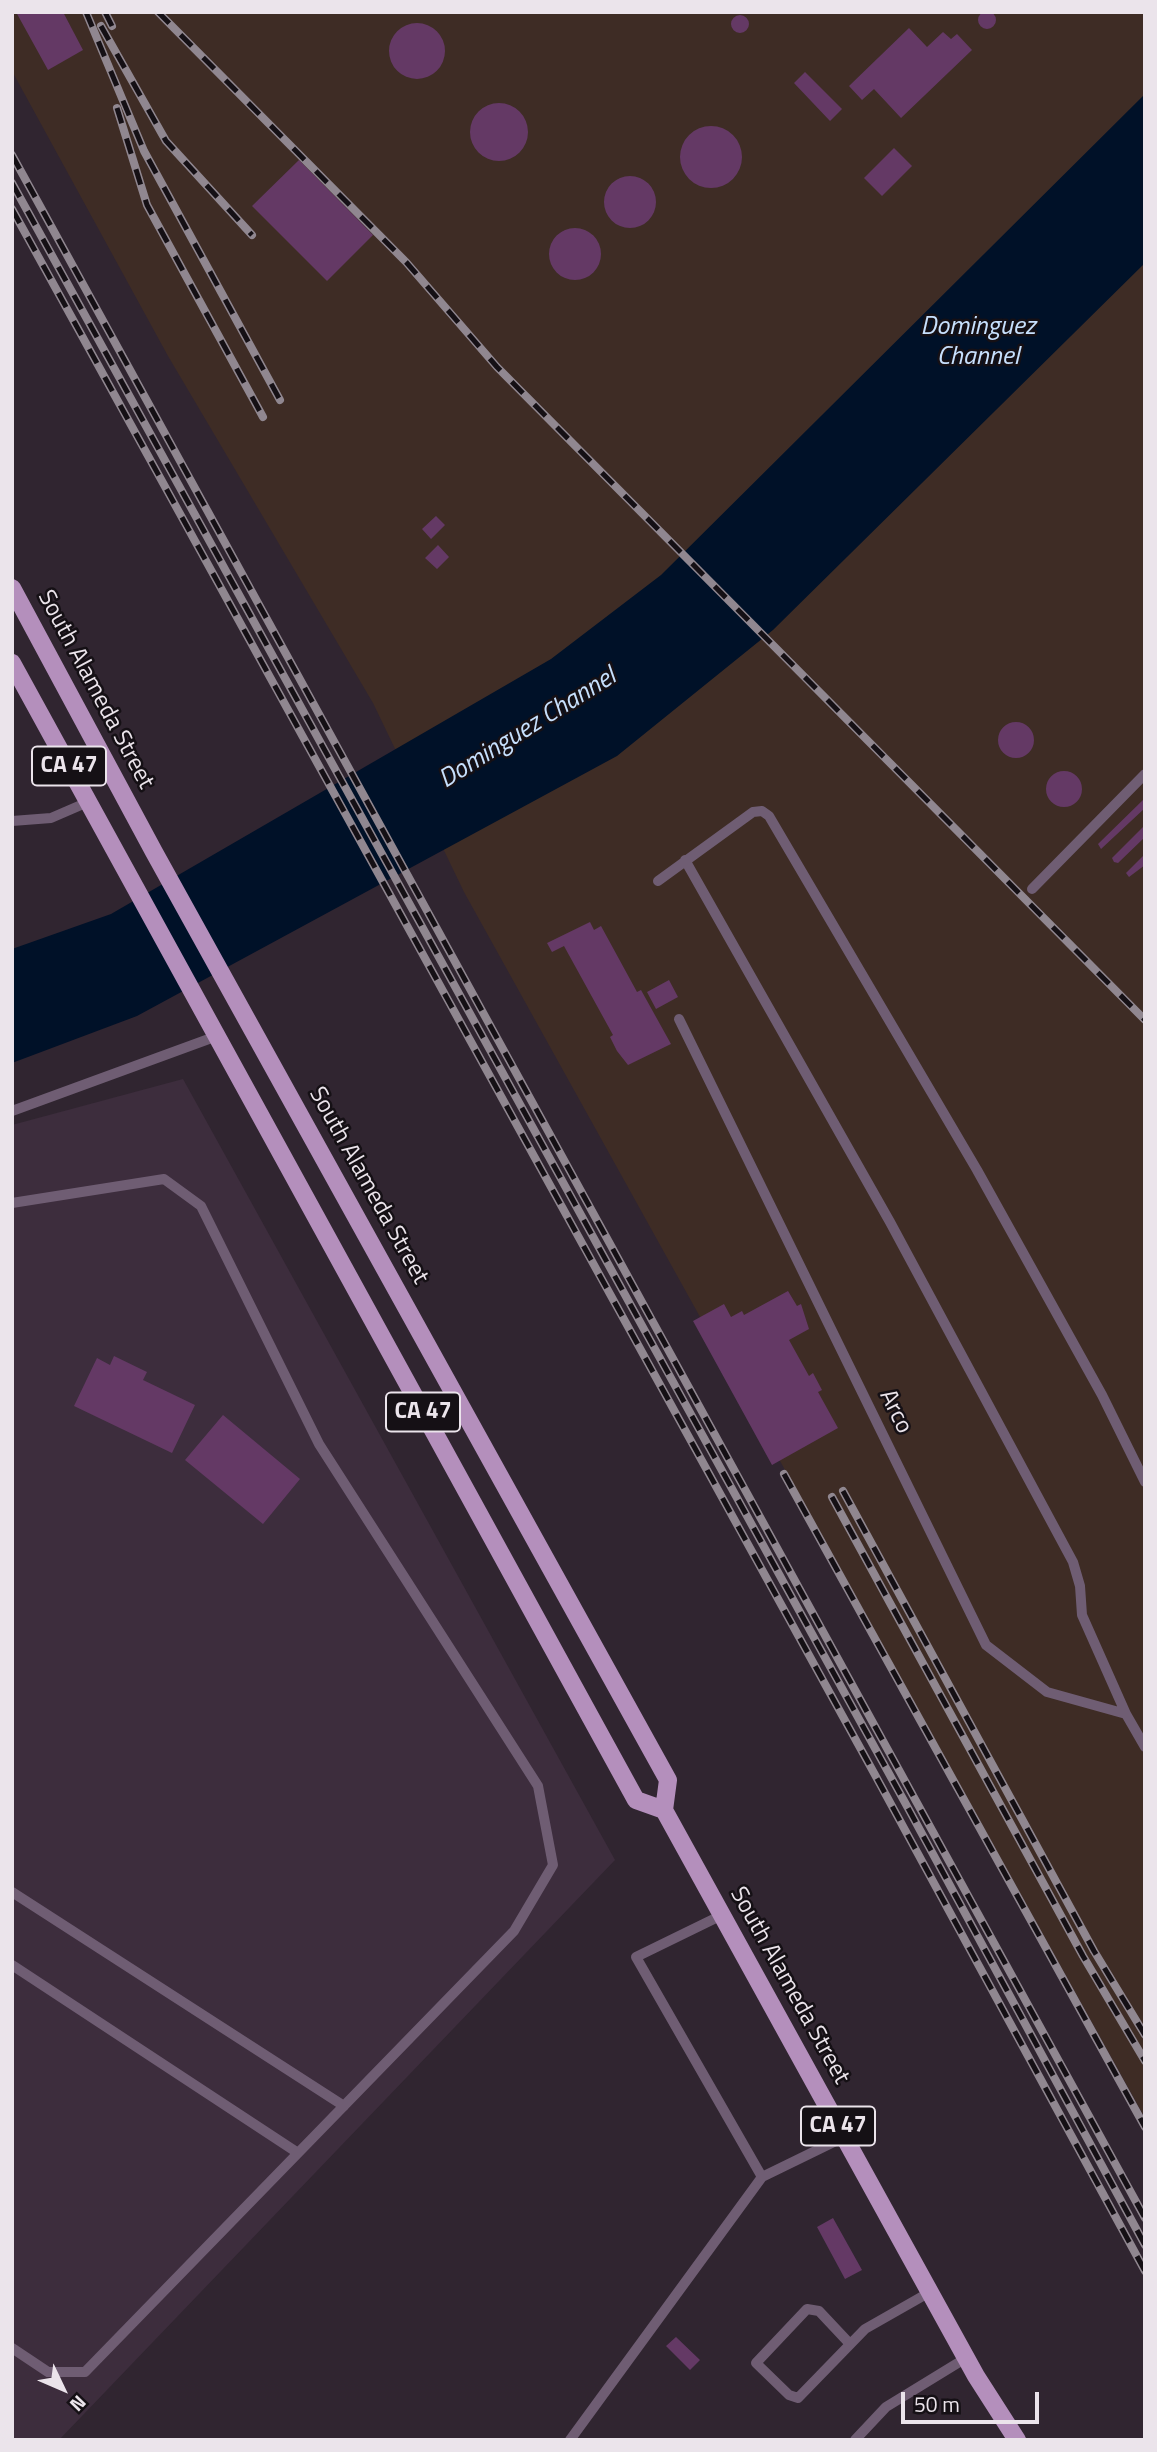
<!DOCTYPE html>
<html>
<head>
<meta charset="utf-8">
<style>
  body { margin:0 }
  #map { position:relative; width:1157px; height:2452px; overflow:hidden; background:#302530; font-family:"Titillium Web",sans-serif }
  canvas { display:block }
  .frame { position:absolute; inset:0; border:14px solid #ebe4eb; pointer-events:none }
  .north { position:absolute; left:28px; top:2354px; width:70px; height:70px; -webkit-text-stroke:5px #151015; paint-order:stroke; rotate:134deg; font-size:19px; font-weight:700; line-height:28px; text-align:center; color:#ebe4eb }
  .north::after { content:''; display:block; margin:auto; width:24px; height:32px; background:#ebe4eb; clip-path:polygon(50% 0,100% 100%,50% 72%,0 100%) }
  .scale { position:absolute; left:901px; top:2392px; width:138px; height:32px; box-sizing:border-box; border:4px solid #ebe4eb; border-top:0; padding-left:9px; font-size:21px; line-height:24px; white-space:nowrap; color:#ebe4eb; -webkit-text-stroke:5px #151015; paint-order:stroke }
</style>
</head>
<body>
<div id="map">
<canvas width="1157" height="2452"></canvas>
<div class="frame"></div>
<div class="north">N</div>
<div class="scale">50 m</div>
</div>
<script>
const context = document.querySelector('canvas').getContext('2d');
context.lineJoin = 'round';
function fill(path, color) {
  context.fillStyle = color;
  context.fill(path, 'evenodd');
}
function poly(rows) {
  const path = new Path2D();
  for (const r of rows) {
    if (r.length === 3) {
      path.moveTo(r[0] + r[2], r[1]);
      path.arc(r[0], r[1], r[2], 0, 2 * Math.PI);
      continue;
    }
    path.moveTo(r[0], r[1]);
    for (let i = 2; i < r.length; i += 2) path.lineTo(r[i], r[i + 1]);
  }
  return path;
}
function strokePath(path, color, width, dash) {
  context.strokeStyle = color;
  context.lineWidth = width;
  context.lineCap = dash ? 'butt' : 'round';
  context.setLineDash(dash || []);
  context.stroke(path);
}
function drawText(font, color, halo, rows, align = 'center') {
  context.font = font + ' "Titillium Web",sans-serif';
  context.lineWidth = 5;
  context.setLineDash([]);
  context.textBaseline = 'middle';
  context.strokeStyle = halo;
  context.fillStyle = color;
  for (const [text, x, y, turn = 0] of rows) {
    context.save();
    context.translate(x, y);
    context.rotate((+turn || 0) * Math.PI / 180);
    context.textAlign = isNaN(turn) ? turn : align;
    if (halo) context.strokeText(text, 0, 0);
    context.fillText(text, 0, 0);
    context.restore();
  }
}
const industrial = poly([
  [12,12,1145,12,1145,2118,464,892,373,703,168,356,12,71]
]);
const built = poly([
  [183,1079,615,1860,59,2440,12,2440,12,1125]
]);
const water = poly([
  [1145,94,1145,263,773,630,617,756,137,1016,12,1063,12,949,111,914,551,659,661,575]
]);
const building = poly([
  [987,20,9],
  [16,12,63,12,83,50,48,70],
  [740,24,9],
  [417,51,28],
  [909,28,927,47,943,32,951,39,957,34,972,50,901,118,874,89,862,100,849,86],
  [805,72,842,109,830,121,794,83],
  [499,132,29],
  [711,157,31],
  [894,148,912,166,882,196,864,178],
  [299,160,373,235,327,281,252,206],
  [630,202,26],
  [575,254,26],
  [436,516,445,525,431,539,422,529],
  [438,545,449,557,437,569,425,558],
  [1016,740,18],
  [1064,789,18],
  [1145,798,1145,808,1101,849,1098,844],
  [1145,825,1145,837,1118,863,1114,862,1112,858],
  [1145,854,1145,865,1129,877,1126,873],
  [590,922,594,930,601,926,637,992,641,990,671,1044,628,1065,617,1051,610,1037,613,1035,564,946,552,952,547,943],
  [669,980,678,997,656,1009,647,992],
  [788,1291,797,1306,801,1304,809,1329,789,1340,809,1376,813,1373,822,1390,818,1392,838,1428,772,1465,693,1321,724,1304,731,1317,742,1311,744,1315],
  [114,1356,147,1372,143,1380,195,1405,172,1453,74,1406,97,1358,110,1365],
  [223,1415,300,1479,263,1524,185,1460],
  [833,2218,862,2270,845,2279,817,2227],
  [676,2337,700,2360,690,2370,666,2346]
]);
const lane = poly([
  [12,821,51,818,88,802],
  [685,860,890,1222,1073,1562,1080,1586,1082,1615,1126,1714],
  [658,881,753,812,762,811,769,816,977,1170,1102,1395,1145,1482],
  [1032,889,1145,774],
  [679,1019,986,1645,1047,1692,1126,1714,1145,1747],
  [12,1111,217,1036],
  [12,1203,164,1179,201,1206,319,1444,538,1786,553,1865,514,1931,85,2372,48,2372,12,2348],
  [12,1892,344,2106],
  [722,1915,636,1957,762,2177],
  [12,1965,298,2153],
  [850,2344,819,2311,807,2309,756,2363,789,2395,798,2398,865,2329,930,2292],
  [570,2440,762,2177,844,2137],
  [855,2440,886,2407,966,2358]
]);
const primary = poly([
  [12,588,154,852,668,1780,664,1810,976,2376,1017,2440],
  [12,663,636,1800,664,1810]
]);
const rail = poly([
  [86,12,144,151,280,400],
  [105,12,112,26],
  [158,12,406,262,497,367,1145,1020],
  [101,26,166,141,252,235],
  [117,108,147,205,263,417],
  [12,155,1145,2218],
  [12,183,908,1808,1145,2245],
  [12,209,874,1773,1145,2271],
  [784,1474,1145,2127],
  [843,1491,1094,1951,1145,2035],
  [832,1497,1083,1956,1145,2061]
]);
const shields = [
  [69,766,74],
  [423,1412,74],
  [838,2126,74]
];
const shieldNames = [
  ["CA 47",69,766],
  ["CA 47",423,1412],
  ["CA 47",838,2126]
];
const streetNames = [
  ["South Alameda Street",95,690,62],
  ["South Alameda Street",368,1186,61],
  ["Arco",895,1412,64],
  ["South Alameda Street",789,1986,61]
];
const waterNames = [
  ["Dominguez",978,328],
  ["Channel",978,358],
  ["Dominguez Channel",528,729,-32]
];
fill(industrial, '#3e2c25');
fill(built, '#3d2d3d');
fill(water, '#001128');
fill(building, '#643965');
strokePath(lane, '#6f5d73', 10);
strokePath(primary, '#b48fbc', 18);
strokePath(rail, '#908790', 8);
strokePath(rail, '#151015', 5, [16]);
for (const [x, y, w] of shields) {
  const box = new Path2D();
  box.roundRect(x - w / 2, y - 19.5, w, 39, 5);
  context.fillStyle = '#151015';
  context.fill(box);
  strokePath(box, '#ebe4eb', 2);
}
drawText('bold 23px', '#ebe4eb', null, shieldNames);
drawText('24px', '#ebe4eb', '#151015', streetNames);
drawText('italic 26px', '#c7e0fd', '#151015', waterNames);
</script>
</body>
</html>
